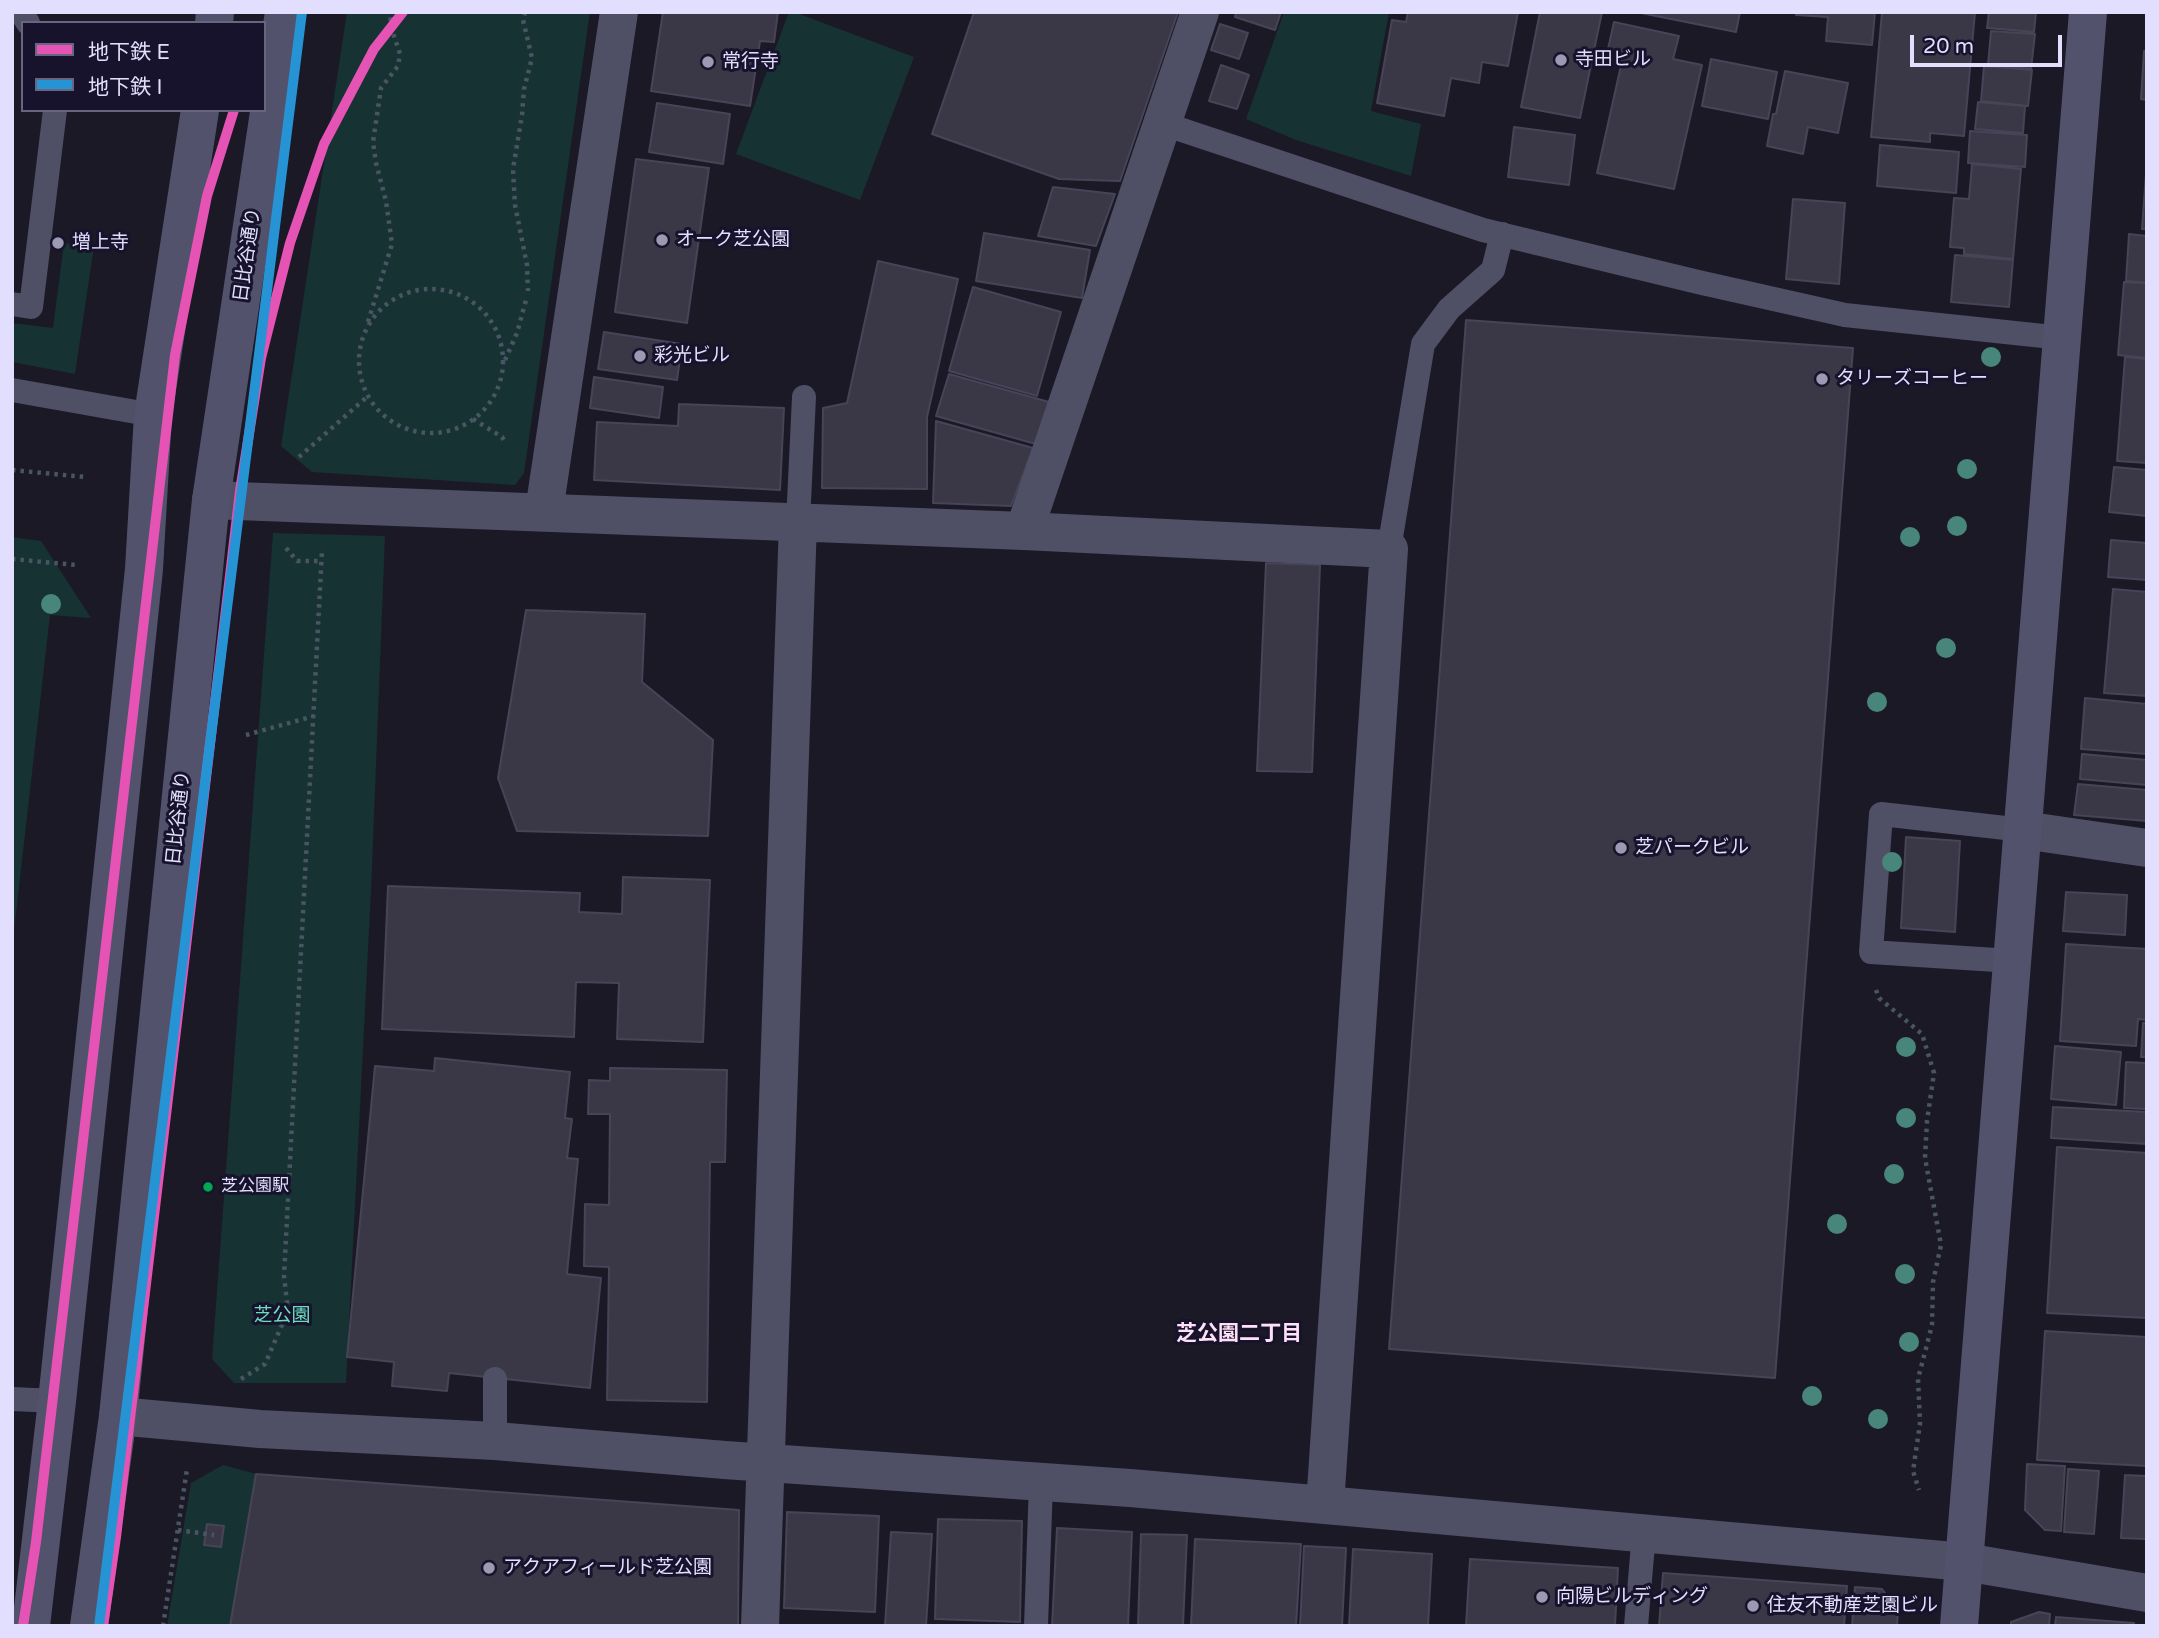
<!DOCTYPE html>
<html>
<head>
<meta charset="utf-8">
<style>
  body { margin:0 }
  #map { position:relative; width:2159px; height:1638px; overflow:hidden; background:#1b1926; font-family:"Varela Round","Noto Sans JP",sans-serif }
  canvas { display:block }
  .frame { position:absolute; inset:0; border:14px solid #e2dffe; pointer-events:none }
  .legend { position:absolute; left:21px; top:21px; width:245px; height:91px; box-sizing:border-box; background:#17132c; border:2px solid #686580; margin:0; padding:9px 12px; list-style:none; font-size:21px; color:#e2dffe }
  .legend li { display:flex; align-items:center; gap:14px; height:35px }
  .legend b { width:35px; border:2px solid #686580 }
  .scale { position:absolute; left:1910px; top:35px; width:152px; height:32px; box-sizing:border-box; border:4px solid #e2dffe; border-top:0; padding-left:9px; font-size:21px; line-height:24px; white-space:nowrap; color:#e2dffe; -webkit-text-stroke:5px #17132c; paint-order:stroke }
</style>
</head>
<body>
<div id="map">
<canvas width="2159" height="1638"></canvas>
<div class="frame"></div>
<ul class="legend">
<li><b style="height:9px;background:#e553b5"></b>地下鉄 E</li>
<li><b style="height:9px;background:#2693d4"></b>地下鉄 I</li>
</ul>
<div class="scale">20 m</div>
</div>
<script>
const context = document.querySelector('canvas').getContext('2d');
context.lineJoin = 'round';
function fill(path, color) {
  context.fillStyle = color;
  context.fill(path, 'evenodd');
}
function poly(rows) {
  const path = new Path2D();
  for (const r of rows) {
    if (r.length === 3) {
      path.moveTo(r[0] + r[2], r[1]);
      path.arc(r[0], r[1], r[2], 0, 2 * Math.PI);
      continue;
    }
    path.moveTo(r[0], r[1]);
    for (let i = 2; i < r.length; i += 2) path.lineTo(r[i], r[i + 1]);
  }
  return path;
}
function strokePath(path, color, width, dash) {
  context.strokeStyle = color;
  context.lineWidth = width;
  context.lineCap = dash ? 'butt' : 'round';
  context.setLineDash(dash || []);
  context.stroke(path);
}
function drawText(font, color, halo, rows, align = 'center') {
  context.font = font + ' "Varela Round","Noto Sans JP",sans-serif';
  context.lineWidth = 6;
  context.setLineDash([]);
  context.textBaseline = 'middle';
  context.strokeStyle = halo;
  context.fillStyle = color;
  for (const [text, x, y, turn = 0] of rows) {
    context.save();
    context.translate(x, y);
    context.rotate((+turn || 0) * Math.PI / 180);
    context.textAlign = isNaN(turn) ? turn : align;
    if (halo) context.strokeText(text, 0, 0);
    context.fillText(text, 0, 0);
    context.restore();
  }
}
const green = poly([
  [347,12,590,12,524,473,515,485,312,472,281,446],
  [789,12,794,12,914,57,860,200,736,154],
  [1284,12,1389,12,1371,111,1421,124,1411,176,1296,140,1246,119],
  [64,243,94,246,75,374,12,362,12,323,53,328],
  [273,533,385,536,371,891,346,1383,234,1383,212,1359],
  [12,537,41,541,91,618,50,615,12,948],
  [223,1465,256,1474,235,1626,167,1626,191,1483]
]);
const building = poly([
  [663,12,778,12,774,42,760,41,750,106,651,91,663,12],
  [974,12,1178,12,1120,181,1059,179,932,134,974,12],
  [1236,12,1281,12,1275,30,1235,17,1236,12],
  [1408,12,1518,12,1508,66,1482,62,1479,83,1451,78,1444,116,1377,103,1392,20,1406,22,1408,12],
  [1540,12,1602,12,1580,118,1521,107,1540,12],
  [1636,12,1740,12,1736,32,1636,12],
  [1796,12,1875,12,1872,45,1826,41,1828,17,1796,15,1796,12],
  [1882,12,1975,12,1964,136,1930,133,1930,142,1871,137,1882,12],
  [1989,12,2036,12,2034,32,1987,28,1989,12],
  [1614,22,1679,36,1673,59,1702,65,1674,189,1597,173,1624,52,1608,49,1614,22],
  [1220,24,1248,33,1239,59,1211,50,1220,24],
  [1991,31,2035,34,2031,69,1988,65,1991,31],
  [2144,51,2147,51,2147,100,2141,99,2144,51],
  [1711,59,1777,72,1768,119,1702,106,1711,59],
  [1221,65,1249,75,1237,109,1209,101,1221,65],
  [1984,66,2032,70,2028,106,1981,101,1984,66],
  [1785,71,1848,83,1838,133,1808,127,1803,154,1767,146,1773,114,1776,114,1785,71],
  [1978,102,2025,106,2023,133,1975,129,1978,102],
  [657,103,730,114,723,164,649,152,657,103],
  [1514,127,1575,135,1569,185,1508,177,1514,127],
  [1970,131,2027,135,2025,167,1968,163,1970,131],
  [1880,145,1959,152,1956,193,1877,186,1880,145],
  [636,159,709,168,687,323,615,312,636,159],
  [2147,160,2147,229,2142,229,2147,160],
  [1972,164,2021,169,2013,259,1964,254,1964,248,1950,247,1954,198,1969,199,1972,164],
  [1053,187,1115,194,1096,246,1038,236,1053,187],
  [1793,199,1845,203,1839,284,1786,279,1793,199],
  [984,233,1090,250,1082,298,976,281,984,233],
  [2129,234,2147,236,2147,283,2126,281,2129,234],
  [1955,255,2013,260,2009,307,1951,302,1955,255],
  [878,261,958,279,927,417,927,489,822,488,823,408,847,403,878,261],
  [2124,282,2147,283,2147,358,2118,355,2124,282],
  [973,287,1061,312,1037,396,949,371,973,287],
  [1466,320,1853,348,1775,1378,1389,1349,1466,320],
  [604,332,682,344,677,380,598,369,604,332],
  [2125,357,2147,359,2147,463,2117,461,2125,357],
  [949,374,1049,402,1036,444,936,416,949,374],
  [594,377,663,387,659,418,590,408,594,377],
  [679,404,784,408,780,490,594,480,597,422,678,426,679,404],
  [936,421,1033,448,1011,506,933,503,936,421],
  [2114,467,2147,470,2147,516,2109,512,2114,467],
  [2111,540,2147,543,2147,580,2108,577,2111,540],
  [1266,563,1320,565,1312,772,1257,771,1266,563],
  [2113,589,2147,592,2147,696,2104,693,2113,589],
  [526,610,645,614,642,682,713,740,708,836,517,831,498,778,526,610],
  [2085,698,2147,704,2147,754,2081,749,2085,698],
  [2082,754,2147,760,2147,785,2080,779,2082,754],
  [2078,784,2147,790,2147,821,2074,815,2078,784],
  [1906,837,1960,841,1955,932,1901,928,1906,837],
  [623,877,710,880,703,1042,617,1039,619,983,576,982,574,1037,382,1029,388,886,580,893,579,912,622,914,623,877],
  [2066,892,2127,895,2125,935,2063,931,2066,892],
  [2066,944,2147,949,2147,1020,2138,1019,2136,1046,2060,1041,2066,944],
  [2143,1023,2147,1023,2147,1057,2141,1057,2143,1023],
  [2055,1046,2121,1052,2116,1105,2051,1099,2055,1046],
  [435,1058,570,1072,565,1118,572,1119,567,1158,578,1159,567,1274,601,1278,590,1388,449,1373,447,1391,392,1386,394,1362,347,1357,375,1066,434,1071,435,1058],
  [2126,1062,2147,1063,2147,1109,2124,1108,2126,1062],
  [610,1068,727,1070,725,1162,710,1162,707,1402,607,1400,609,1267,584,1266,585,1204,609,1205,610,1114,588,1114,589,1080,610,1081,610,1068],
  [2053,1107,2147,1112,2147,1144,2051,1138,2053,1107],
  [2057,1147,2147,1153,2147,1318,2047,1313,2057,1147],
  [2045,1331,2147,1337,2147,1466,2037,1460,2045,1331],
  [2027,1464,2065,1466,2061,1531,2045,1530,2025,1510,2027,1464],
  [2068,1469,2099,1471,2094,1534,2064,1532,2068,1469],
  [256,1474,739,1510,738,1626,230,1626,256,1474],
  [2125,1475,2147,1476,2146,1539,2121,1538,2125,1475],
  [787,1512,879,1516,875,1612,784,1608,787,1512],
  [938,1519,1022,1521,1020,1622,935,1619,938,1519],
  [207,1524,224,1526,221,1547,204,1545,207,1524],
  [1057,1528,1132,1532,1128,1626,1052,1626,1057,1528],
  [891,1532,932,1534,926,1626,885,1626,891,1532],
  [1141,1534,1187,1535,1183,1626,1138,1626,1141,1534],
  [1195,1539,1301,1544,1296,1626,1191,1626,1195,1539],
  [1304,1546,1346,1548,1342,1626,1300,1626,1304,1546],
  [1353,1549,1432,1554,1428,1626,1349,1626,1353,1549],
  [1470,1559,1618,1568,1615,1626,1466,1626,1470,1559],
  [1663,1573,1847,1586,1844,1626,1659,1626,1663,1573],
  [1855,1587,1882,1589,1898,1610,1897,1626,1852,1626,1855,1587],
  [2039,1612,2050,1614,2049,1626,2011,1626,2011,1622,2039,1612],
  [2056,1617,2134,1623,2134,1626,2055,1626,2056,1617]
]);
const path = poly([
  [525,12,523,20,532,58,524,89,522,115,513,169,515,205,527,265,528,291],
  [431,361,72],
  [368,322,392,244,386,201,376,163,373,142,381,88,398,66,400,54,393,33,390,16,392,12],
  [505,360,517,333,526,300],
  [473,419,502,437,506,443],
  [299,457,368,396],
  [12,470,85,477],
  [286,548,297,561,322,561],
  [12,559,76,565],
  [246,735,314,716],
  [1876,990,1879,998,1922,1034,1934,1073,1927,1121,1925,1158,1941,1245,1933,1282,1932,1325,1918,1379,1920,1424,1913,1471,1919,1490],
  [241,1379,265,1364,288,1311,284,1276,322,550],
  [178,1530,214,1535],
  [163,1626,187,1469]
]);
const lane = poly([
  [21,12,28,23],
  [1161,123,1483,230,1698,282,1845,315,2062,338],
  [12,304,31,307,55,110],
  [12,390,153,415],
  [798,522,804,397],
  [1389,549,1423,344,1449,309,1493,270,1502,234],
  [2012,961,1871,952,1881,814,2023,830],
  [495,1379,495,1441],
  [12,1399,57,1401],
  [1036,1626,1041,1483],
  [1636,1626,1644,1533]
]);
const street = poly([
  [211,500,1024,531,1389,549,1325,1505],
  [544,511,619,12],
  [1024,531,1200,12],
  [2023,830,2147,848],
  [118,1416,260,1429,495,1441,725,1460,1130,1488,1325,1505,1965,1562,2147,1593],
  [760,1626,798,522]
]);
const secondary = poly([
  [214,23,215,12],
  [31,1626,57,1401,144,569,153,415,200,110],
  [89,1626,118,1416,211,500,284,12],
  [1959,1626,2088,12]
]);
const metro1 = poly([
  [23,1626,36,1542,175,355,207,196,234,110],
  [103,1626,116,1537,240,491,261,358,290,243,324,144,374,49,403,12]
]);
const metro2 = poly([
  [99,1626,302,12]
]);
const trees = [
  [1991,357],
  [1967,469],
  [1957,526],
  [1910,537],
  [51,604],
  [1946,648],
  [1877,702],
  [1892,862],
  [1906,1047],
  [1906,1118],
  [1894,1174],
  [1837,1224],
  [1905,1274],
  [1909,1342],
  [1812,1396],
  [1878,1419]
];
const markers = [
  [1561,60,7,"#9c9ab2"],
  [708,62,7,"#9c9ab2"],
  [662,240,7,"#9c9ab2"],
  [58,243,7,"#9c9ab2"],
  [640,356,7,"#9c9ab2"],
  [1822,379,7,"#9c9ab2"],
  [1621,848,7,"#9c9ab2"],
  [208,1187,6,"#00a651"],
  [489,1568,7,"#9c9ab2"],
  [1542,1597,7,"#9c9ab2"],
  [1753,1606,7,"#9c9ab2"]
];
const busNames = [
  ["芝公園駅",221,1187]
];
const poiNames = [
  ["寺田ビル",1575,60],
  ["常行寺",722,62],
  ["オーク芝公園",676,240],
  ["増上寺",72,243],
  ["彩光ビル",654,356],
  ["タリーズコーヒー",1836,379],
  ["芝パークビル",1635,848],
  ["アクアフィールド芝公園",503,1568],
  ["向陽ビルディング",1556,1597],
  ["住友不動産芝園ビル",1767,1606]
];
const streetNames = [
  ["日比谷通り",248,255,-82],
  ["日比谷通り",179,818,-84]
];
const parkNames = [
  ["芝公園",282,1316]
];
const neighbourhoodNames = [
  ["芝公園二丁目",1239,1334]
];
fill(green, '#173232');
fill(building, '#3a3847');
strokePath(building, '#474458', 2);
strokePath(path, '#495563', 4.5, [3.5, 5]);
strokePath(lane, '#4f4f66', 24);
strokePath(street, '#4f4f66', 38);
strokePath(secondary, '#52526c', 38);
strokePath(metro1, '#e553b5', 10);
strokePath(metro2, '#2693d4', 10);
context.fillStyle = '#48857a';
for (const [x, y] of trees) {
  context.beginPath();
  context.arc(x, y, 10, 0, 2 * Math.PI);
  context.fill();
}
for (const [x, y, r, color] of markers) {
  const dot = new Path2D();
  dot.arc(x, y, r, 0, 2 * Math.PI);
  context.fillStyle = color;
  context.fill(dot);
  strokePath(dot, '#17132c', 2.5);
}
drawText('17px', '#e2dffe', '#17132c', busNames, 'left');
drawText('19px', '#e2dffe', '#17132c', poiNames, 'left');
drawText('19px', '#e2dffe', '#17132c', streetNames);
drawText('19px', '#6cddbf', '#17132c', parkNames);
drawText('bold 21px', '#fee1f4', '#17132c', neighbourhoodNames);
</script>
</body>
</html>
